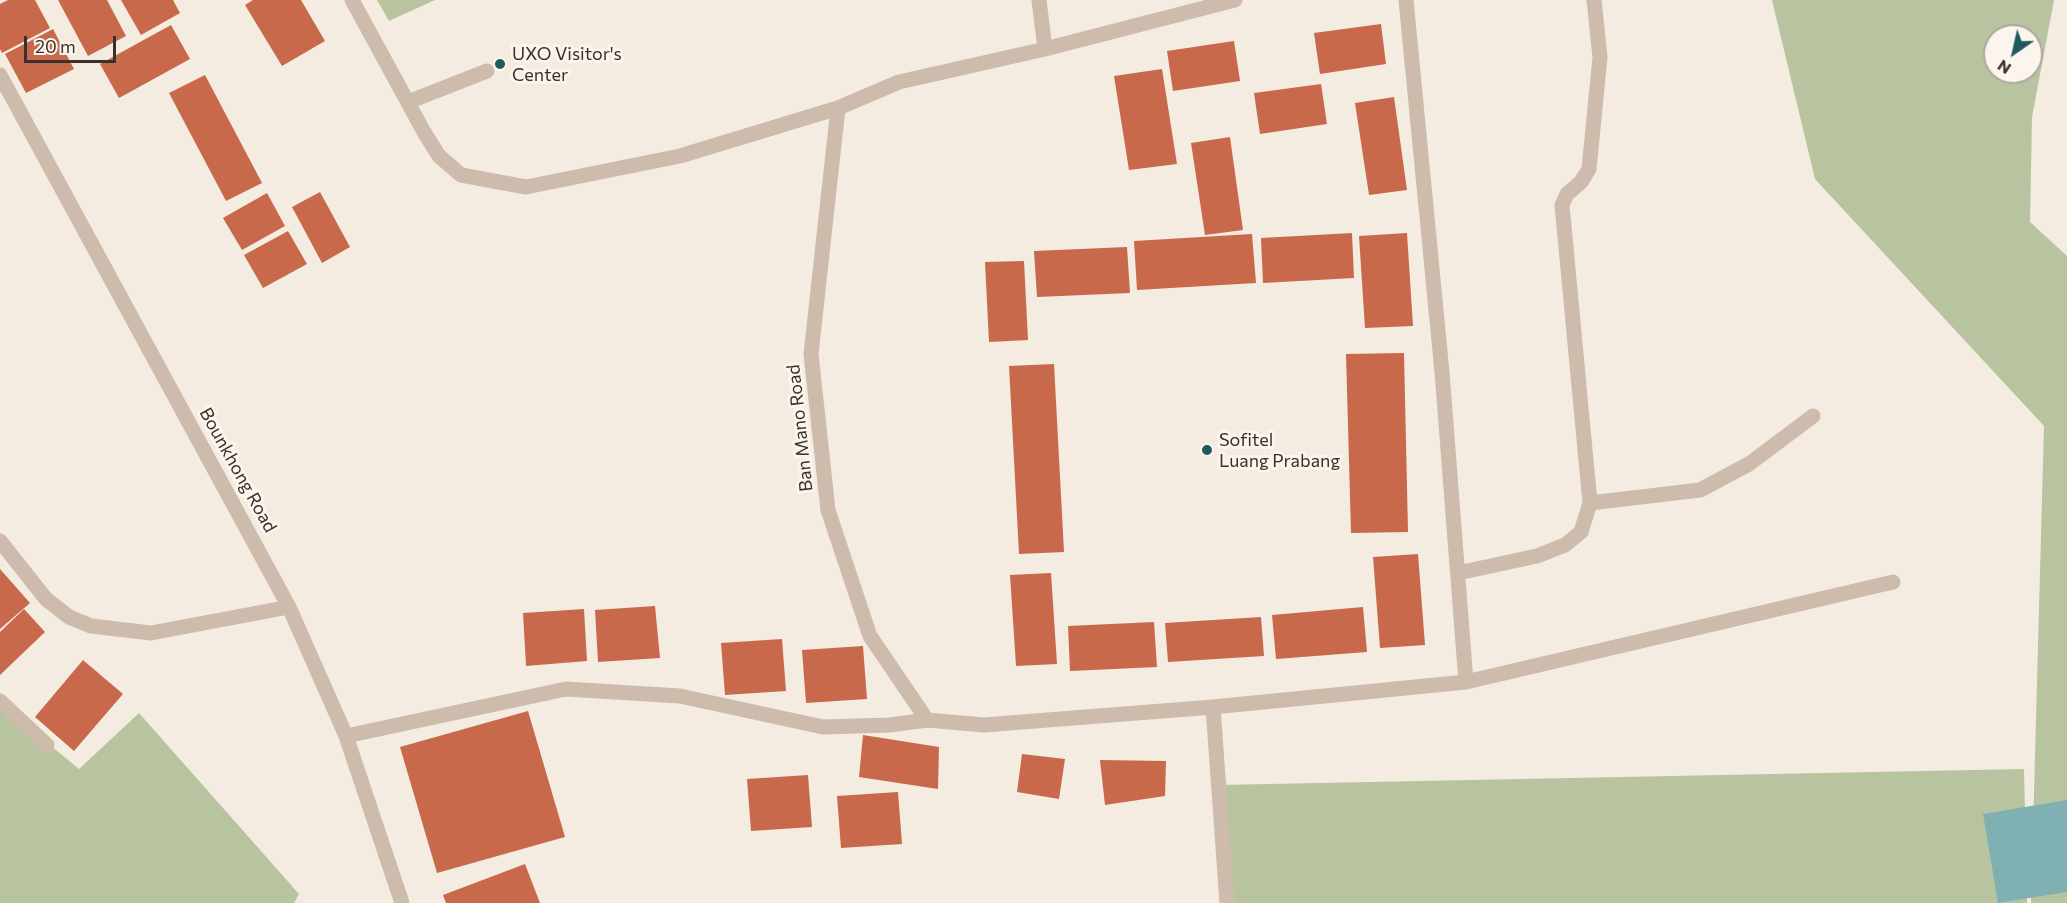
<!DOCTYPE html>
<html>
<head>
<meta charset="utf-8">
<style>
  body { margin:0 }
  #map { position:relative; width:2067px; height:903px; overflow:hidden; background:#f4ebe1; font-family:Commissioner,sans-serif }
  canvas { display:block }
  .north { position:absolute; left:1983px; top:24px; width:60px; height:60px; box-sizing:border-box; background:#fbf5ee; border:2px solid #aea6a0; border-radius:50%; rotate:214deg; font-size:16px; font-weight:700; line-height:24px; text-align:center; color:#3b302b }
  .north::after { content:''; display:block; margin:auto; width:21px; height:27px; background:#1f5a5e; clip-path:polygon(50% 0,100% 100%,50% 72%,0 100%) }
  .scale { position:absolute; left:24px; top:36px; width:92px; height:27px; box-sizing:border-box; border:3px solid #3b302b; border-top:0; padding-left:8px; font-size:18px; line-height:21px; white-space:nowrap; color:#3b302b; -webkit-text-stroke:4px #fbf5ee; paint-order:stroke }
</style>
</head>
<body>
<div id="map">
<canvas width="2067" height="903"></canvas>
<div class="north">N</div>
<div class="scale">20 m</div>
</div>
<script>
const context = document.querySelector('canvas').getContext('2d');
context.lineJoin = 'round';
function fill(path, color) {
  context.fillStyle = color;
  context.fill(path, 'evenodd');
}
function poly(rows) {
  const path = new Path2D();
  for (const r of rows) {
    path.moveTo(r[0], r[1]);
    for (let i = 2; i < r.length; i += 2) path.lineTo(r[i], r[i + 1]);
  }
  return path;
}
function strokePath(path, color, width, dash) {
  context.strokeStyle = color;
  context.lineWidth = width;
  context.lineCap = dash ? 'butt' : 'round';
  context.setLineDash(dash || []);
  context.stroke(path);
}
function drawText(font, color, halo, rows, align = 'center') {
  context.font = font + ' Commissioner,sans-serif';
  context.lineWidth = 6;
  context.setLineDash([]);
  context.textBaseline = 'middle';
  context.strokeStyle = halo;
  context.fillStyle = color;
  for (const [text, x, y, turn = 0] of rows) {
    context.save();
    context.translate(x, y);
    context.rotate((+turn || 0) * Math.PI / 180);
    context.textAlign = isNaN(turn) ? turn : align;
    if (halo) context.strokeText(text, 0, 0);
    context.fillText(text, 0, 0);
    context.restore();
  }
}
const green = poly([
  [377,0,435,0,389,21],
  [1772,0,2054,0,2032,117,2030,222,2067,256,2067,903,2031,903,2044,426,1815,179],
  [1995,36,2031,36,2031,72,1995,72],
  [0,704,79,769,139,713,299,894,294,903,0,903],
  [2024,769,2027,903,1227,903,1219,785]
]);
const water = poly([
  [2067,800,2067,892,1998,903,1983,814]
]);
const building = poly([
  [8,0,35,0,50,28,2,53,0,49,0,4],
  [58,0,107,0,126,36,88,56],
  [121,0,173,0,180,13,141,35],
  [253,0,301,0,325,41,282,66,245,5],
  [1381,24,1386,64,1320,74,1314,33],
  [171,25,190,59,119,98,100,64],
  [53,29,74,69,26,93,5,54],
  [1234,41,1240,81,1173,91,1167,51],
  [1162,69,1177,164,1129,170,1114,76],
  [205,75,262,183,226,201,169,93],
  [1321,84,1327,124,1260,134,1254,93],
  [1394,97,1407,190,1369,195,1355,103],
  [1230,137,1243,230,1205,235,1191,143],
  [320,192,350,247,322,263,292,207],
  [267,193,285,226,242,250,223,218],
  [288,231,307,264,263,288,244,255],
  [1352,233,1354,278,1263,283,1261,238],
  [1407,233,1413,326,1365,328,1359,236],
  [1252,234,1256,283,1137,290,1134,241],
  [1127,247,1130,293,1037,297,1034,251],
  [1024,261,1028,340,989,342,985,262],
  [1404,353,1408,532,1351,533,1346,354],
  [1054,364,1064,552,1019,554,1009,366],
  [1418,554,1425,645,1380,648,1373,557],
  [0,569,30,603,0,629],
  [1051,573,1057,664,1016,666,1010,575],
  [655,606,660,658,598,662,595,610],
  [1363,607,1367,652,1276,659,1272,615],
  [24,609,45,632,0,675,0,632],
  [584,609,587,661,526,666,523,613],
  [1261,617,1264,656,1168,662,1165,623],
  [1154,622,1157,667,1070,671,1068,626],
  [782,639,786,691,725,695,721,643],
  [863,646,867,699,806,703,802,650],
  [83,660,123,694,74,751,35,717],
  [528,711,565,837,437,873,400,747],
  [863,735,939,747,938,789,859,777],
  [1022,754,1065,759,1059,799,1017,792],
  [1100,760,1166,761,1165,796,1105,805],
  [808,775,812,827,751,831,747,779],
  [898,792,902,844,841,848,837,796],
  [525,864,540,903,446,903,443,895]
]);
const minor = poly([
  [352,0,424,132,439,156,461,175,526,187,680,156,838,108,899,82,1045,49,1235,0],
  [1039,0,1045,49],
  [1406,0,1442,372,1466,682],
  [0,75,289,607,346,736,402,903],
  [408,102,487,71],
  [838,108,811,354,828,510,870,636,927,720],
  [1590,503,1700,490,1749,464,1813,416],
  [0,541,46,599,69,617,91,626,151,633,289,607],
  [1458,573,1537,556,1565,545,1581,532,1590,503,1562,205,1567,194,1581,182,1589,169,1600,57,1594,0],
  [0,701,47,745],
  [1213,707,1227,903],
  [346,736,566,689,680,696,823,727,890,725,927,720,984,725,1213,707,1466,682,1893,582]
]);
const markers = [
  [500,64,6,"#1f5a5e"],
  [1207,450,6,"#1f5a5e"]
];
const poiNames = [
  ["UXO Visitor's",512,54],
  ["Center",512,75],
  ["Sofitel",1219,440],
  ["Luang Prabang",1219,461]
];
const streetNames = [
  ["Ban Mano Road",800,428,-96],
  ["Bounkhong Road",238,470,61]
];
fill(green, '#b8c4a0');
fill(water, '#7fb0b2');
fill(building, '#c8694b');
strokePath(minor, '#cdbbac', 15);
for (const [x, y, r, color] of markers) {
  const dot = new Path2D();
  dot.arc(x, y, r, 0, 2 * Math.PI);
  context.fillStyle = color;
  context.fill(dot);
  strokePath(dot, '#fbf5ee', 2);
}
drawText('18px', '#3b302b', '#fbf5ee', poiNames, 'left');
drawText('18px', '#3b302b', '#fbf5ee', streetNames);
</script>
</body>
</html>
